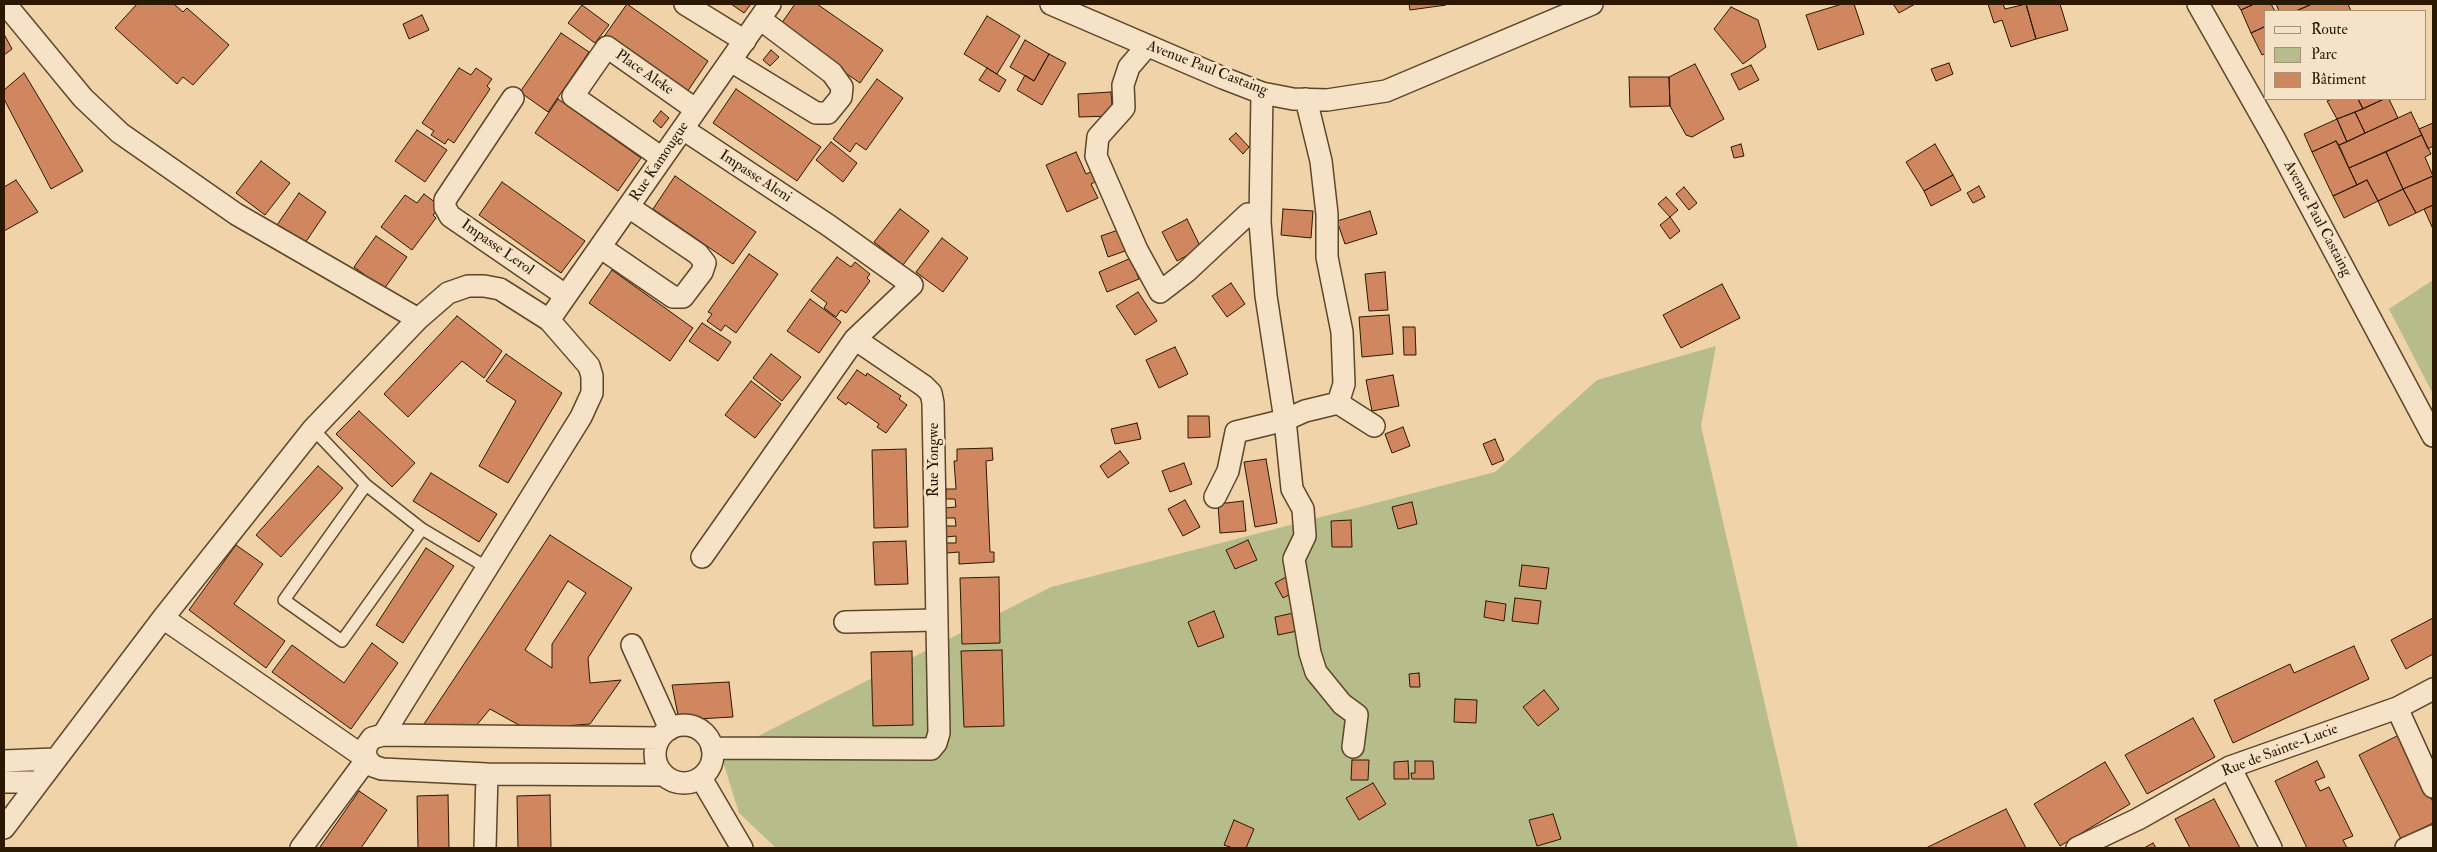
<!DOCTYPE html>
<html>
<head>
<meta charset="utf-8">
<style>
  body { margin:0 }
  #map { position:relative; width:2437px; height:852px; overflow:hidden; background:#f0d3a9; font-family:"IM FELL Double Pica",serif }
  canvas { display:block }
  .frame { position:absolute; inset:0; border:5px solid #2c1800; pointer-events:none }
  .legend { position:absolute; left:2264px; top:10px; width:162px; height:90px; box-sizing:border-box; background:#f5e2c7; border:1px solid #a59177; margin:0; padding:6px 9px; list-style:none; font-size:15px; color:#2c1800 }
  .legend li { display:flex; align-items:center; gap:10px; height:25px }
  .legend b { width:25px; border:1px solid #a59177 }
</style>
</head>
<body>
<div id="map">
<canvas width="2437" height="852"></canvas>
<div class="frame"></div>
<ul class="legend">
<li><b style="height:6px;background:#f5e2c7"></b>Route</li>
<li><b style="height:14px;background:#b7bd8a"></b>Parc</li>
<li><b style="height:14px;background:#d08760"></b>Bâtiment</li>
</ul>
</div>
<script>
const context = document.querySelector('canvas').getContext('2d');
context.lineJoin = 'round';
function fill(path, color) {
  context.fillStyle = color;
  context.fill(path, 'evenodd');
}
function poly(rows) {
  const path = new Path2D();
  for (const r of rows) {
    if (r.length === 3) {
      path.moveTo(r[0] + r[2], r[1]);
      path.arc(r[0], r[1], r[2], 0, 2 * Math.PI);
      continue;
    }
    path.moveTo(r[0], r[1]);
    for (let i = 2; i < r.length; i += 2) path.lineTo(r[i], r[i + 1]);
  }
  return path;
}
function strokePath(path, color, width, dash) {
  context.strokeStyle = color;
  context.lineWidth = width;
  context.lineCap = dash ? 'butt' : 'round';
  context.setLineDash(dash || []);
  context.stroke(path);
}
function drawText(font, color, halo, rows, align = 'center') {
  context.font = font + ' "IM FELL Double Pica",serif';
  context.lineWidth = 5;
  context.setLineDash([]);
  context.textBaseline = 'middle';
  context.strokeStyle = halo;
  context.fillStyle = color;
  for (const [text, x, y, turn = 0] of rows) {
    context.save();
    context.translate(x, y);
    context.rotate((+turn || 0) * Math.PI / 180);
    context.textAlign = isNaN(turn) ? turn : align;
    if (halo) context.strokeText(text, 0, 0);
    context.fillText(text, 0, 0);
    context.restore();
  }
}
const green = poly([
  [2433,280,2433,394,2389,309],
  [1716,346,1701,426,1798,848,776,848,739,813,721,755,1051,587,1495,472,1597,380]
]);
const building = poly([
  [137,4,174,4,183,12,187,8,229,45,193,85,183,77,177,84,115,28,137,4],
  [627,4,708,61,685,95,603,38,627,4],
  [731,4,751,4,744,13,731,4],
  [795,4,817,4,883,50,860,83,779,27,795,4],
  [1409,4,1446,4,1446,5,1410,10,1409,4],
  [1842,4,1854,4,1864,34,1818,50,1806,15,1842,4],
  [1893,4,1915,4,1899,13,1893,4],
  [1988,4,2003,4,2005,9,2026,4,2036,39,2011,47,2002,20,1994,23,1988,4],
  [2026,4,2060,4,2068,30,2036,39,2026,4],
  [2237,4,2254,4,2241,10,2237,4],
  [2254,4,2271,4,2275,11,2266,11,2266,26,2251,33,2241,10,2254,4],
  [2276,4,2312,4,2296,11,2279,11,2276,4],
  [2312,4,2348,4,2351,11,2296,11,2312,4],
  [582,5,609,25,595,43,568,23,582,5],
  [1731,7,1758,20,1766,47,1743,64,1714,29,1731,7],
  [422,15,429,30,409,39,403,24,422,15],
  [987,16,1020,36,997,74,964,54,987,16],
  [2266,26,2266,53,2262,55,2251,33,2266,26],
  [561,33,589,52,548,112,520,92,561,33],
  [4,34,12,49,4,55,4,34],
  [1025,40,1049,54,1034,81,1010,67,1025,40],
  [771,50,779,57,770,66,763,60,771,50],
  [1049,54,1066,63,1042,105,1017,90,1025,75,1034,81,1049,54],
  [1949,63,1953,74,1936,81,1931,69,1949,63],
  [1695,64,1724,119,1692,137,1686,135,1670,106,1669,77,1695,64],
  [1751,65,1759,80,1739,90,1731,74,1751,65],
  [459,68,471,75,476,68,492,79,487,86,490,89,454,143,448,139,445,144,431,135,434,131,422,123,459,68],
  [987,68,1006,80,999,92,979,80,987,68],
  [24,73,83,171,51,189,4,99,4,90,24,73],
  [1629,77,1669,77,1670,106,1630,107,1629,77],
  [877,79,903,98,866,150,856,143,850,152,833,139,877,79],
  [736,89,821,147,797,181,713,123,736,89],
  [1111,92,1113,116,1079,117,1078,94,1111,92],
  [558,99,641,158,618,191,535,133,558,99],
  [2332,99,2358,99,2363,109,2337,119,2327,101,2332,99],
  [2358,99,2384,99,2363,109,2358,99],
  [2384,99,2389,99,2398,118,2365,133,2355,112,2384,99],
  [661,111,669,118,661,128,653,121,661,111],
  [2355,112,2365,133,2347,142,2337,119,2355,112],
  [2411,112,2422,135,2349,168,2339,145,2411,112],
  [2337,119,2347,142,2339,145,2336,141,2312,152,2304,134,2337,119],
  [2433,123,2433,146,2428,149,2419,129,2433,123],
  [417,130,447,150,425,182,395,161,417,130],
  [1236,133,1249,147,1243,154,1229,139,1236,133],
  [2422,135,2431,154,2425,157,2433,176,2403,189,2386,152,2422,135],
  [2336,141,2357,185,2333,196,2312,152,2336,141],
  [831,142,857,163,843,182,816,160,831,142],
  [1741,144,1744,156,1734,158,1731,147,1741,144],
  [1935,144,1953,175,1924,191,1906,162,1935,144],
  [1076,152,1086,174,1095,170,1099,180,1091,184,1098,198,1067,212,1046,165,1076,152],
  [2386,152,2403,189,2378,201,2367,180,2357,185,2349,168,2386,152],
  [261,161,290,183,265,215,236,193,261,161],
  [1953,175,1961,190,1931,206,1924,191,1953,175],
  [675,176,756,232,733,264,653,209,675,176],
  [2433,176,2433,205,2416,213,2403,189,2433,176],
  [16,180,38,212,4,231,4,187,16,180],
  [2367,180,2378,201,2344,218,2333,196,2367,180],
  [502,182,585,241,561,273,479,215,502,182],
  [1979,186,1985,197,1973,203,1967,193,1979,186],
  [1684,187,1697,203,1689,210,1676,194,1684,187],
  [2403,189,2416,213,2389,226,2378,201,2403,189],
  [299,193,326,212,305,243,277,225,299,193],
  [424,194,440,206,433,215,436,218,412,250,381,227,405,195,417,203,424,194],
  [1666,197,1678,210,1670,217,1658,204,1666,197],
  [2433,205,2433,229,2424,209,2433,205],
  [900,209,929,231,903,265,874,242,900,209],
  [1283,209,1313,211,1311,238,1281,235,1283,209],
  [1370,211,1377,234,1345,244,1337,221,1370,211],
  [1670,217,1680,231,1670,239,1660,225,1670,217],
  [1187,219,1201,248,1177,261,1162,232,1187,219],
  [1121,229,1128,250,1108,257,1101,236,1121,229],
  [376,236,407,257,384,289,354,267,376,236],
  [942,238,968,258,943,292,916,272,942,238],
  [749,254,778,274,736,333,725,325,721,331,707,321,712,314,708,312,749,254],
  [837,257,851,267,855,262,870,274,867,278,870,281,846,313,841,310,836,317,824,308,827,303,811,291,837,257],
  [1131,258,1139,279,1107,292,1099,272,1131,258],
  [612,270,693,328,670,361,589,303,612,270],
  [1385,272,1388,310,1369,311,1365,274,1385,272],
  [1231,283,1245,304,1227,317,1212,296,1231,283],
  [1722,284,1740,318,1681,348,1663,315,1722,284],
  [1138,292,1157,321,1135,335,1116,306,1138,292],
  [810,299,841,322,819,353,787,331,810,299],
  [1389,315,1393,354,1362,357,1359,317,1389,315],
  [457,316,502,351,484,378,462,361,408,417,384,394,457,316],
  [702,323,731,342,718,361,689,341,702,323],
  [1403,327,1415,327,1416,355,1404,355,1403,327],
  [1175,347,1188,374,1159,388,1146,360,1175,347],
  [506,354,562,393,508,483,479,466,516,401,486,381,506,354],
  [771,354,801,377,782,401,753,378,771,354],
  [857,370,866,376,867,373,901,396,899,399,907,405,886,433,877,427,879,424,848,402,846,405,837,398,857,370],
  [1393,375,1399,406,1372,411,1366,380,1393,375],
  [751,381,781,404,755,438,725,415,751,381],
  [359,411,415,463,392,487,336,434,359,411],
  [1188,416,1209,416,1210,437,1188,438,1188,416],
  [1137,423,1141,439,1115,444,1111,429,1137,423],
  [1403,427,1410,446,1392,453,1385,434,1403,427],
  [1495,439,1504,460,1492,465,1483,444,1495,439],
  [992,448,993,460,986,461,990,552,994,552,994,562,959,564,959,552,947,553,946,543,956,543,956,536,946,537,945,526,956,526,955,518,946,518,945,508,956,507,955,499,946,499,946,489,956,489,954,461,957,461,957,449,992,448],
  [906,449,908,527,874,528,872,450,906,449],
  [1120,451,1129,463,1108,478,1100,466,1120,451],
  [1266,459,1277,523,1255,527,1244,462,1266,459],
  [1184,463,1192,484,1170,492,1162,471,1184,463],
  [318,466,343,488,281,557,256,535,318,466],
  [431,473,497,514,479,542,413,501,431,473],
  [1185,500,1200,527,1183,536,1168,509,1185,500],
  [1243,501,1246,531,1220,533,1218,504,1243,501],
  [1412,502,1417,524,1398,529,1392,507,1412,502],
  [1351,520,1352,547,1332,547,1331,521,1351,520],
  [550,535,632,588,588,658,590,683,621,680,590,724,526,729,490,709,470,733,418,733,550,535],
  [568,581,586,593,552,644,552,668,525,650,568,581],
  [1248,540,1257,560,1235,569,1226,550,1248,540],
  [906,541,908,584,875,585,873,542,906,541],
  [236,545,263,564,234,604,285,641,266,668,189,610,236,545],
  [426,548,454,566,403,643,376,625,426,548],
  [1522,565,1549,568,1546,589,1519,586,1522,565],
  [1288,576,1296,591,1283,598,1275,583,1288,576],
  [999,577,1000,643,962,644,960,578,999,577],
  [1515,598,1541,601,1538,624,1512,621,1515,598],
  [1486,601,1506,604,1504,621,1484,617,1486,601],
  [1214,611,1224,637,1198,647,1188,622,1214,611],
  [1298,612,1302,630,1278,635,1275,617,1298,612],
  [2433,618,2433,654,2406,669,2391,640,2433,618],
  [372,643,398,663,351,729,272,672,292,645,344,683,372,643],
  [2354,646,2369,679,2233,743,2214,700,2290,664,2294,673,2354,646],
  [1002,650,1004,726,964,727,961,651,1002,650],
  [912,651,913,725,873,726,871,652,912,651],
  [1419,673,1420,687,1410,687,1409,674,1419,673],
  [729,682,733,717,679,720,672,685,729,682],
  [1544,690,1559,709,1538,726,1523,707,1544,690],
  [1455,699,1477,700,1476,723,1454,722,1455,699],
  [2193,718,2215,757,2147,794,2125,755,2193,718],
  [2399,735,2433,802,2433,823,2401,839,2359,755,2399,735],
  [1352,760,1369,760,1368,780,1351,780,1352,760],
  [1408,761,1409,779,1394,779,1394,762,1408,761],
  [1415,761,1433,761,1434,779,1412,779,1411,773,1415,773,1415,761],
  [2317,761,2325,777,2315,781,2320,791,2329,787,2353,836,2343,840,2347,848,2307,848,2275,781,2317,761],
  [2105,762,2130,804,2060,846,2034,804,2105,762],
  [1373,783,1386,804,1359,820,1346,798,1373,783],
  [359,791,387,810,361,848,322,848,320,847,359,791],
  [448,795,449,848,418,848,417,796,448,795],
  [550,795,551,848,518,848,517,796,550,795],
  [2214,799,2240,848,2190,848,2175,819,2214,799],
  [2006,809,2026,848,1926,848,2006,809],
  [1553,814,1561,839,1537,846,1529,820,1553,814],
  [1234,820,1254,829,1246,848,1233,848,1224,845,1234,820],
  [2153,843,2156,848,2144,848,2153,843]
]);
const service = poly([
  [313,429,366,485,422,529,486,567],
  [366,485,284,600,342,641,422,529]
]);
const minor = poly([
  [685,4,745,41],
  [1051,4,1223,78,1262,93,1293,99,1327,100,1386,91,1592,4],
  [2198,4,2274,138,2433,436],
  [7,6,83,98,120,133,236,214,418,319,448,293,468,286,484,286,500,289,549,320,589,366,592,376,592,393,581,417,383,735],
  [1147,46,1129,67,1123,85,1124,108,1098,137,1096,156,1137,250,1160,292,1186,272,1248,214,1260,222],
  [731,61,816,113,828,113,841,97,842,87,832,73,760,19],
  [1262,93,1260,222,1266,296,1285,420,1292,489,1303,509,1305,536,1294,559,1310,653,1316,672,1342,704,1357,715,1353,747],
  [513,98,445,200,445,207,450,216,565,295],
  [1306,99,1321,161,1327,214,1327,257,1342,332,1344,384,1338,403],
  [683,129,828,225,912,285,855,339,702,557],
  [662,158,573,96,607,47,695,109],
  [600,247,673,297,683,297,702,272,705,263,698,254,629,207],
  [549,320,770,4],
  [1215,497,1228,471,1236,432,1285,420,1305,411,1338,403,1374,426],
  [163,618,367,759,301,848],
  [845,622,936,620],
  [632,645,670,729],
  [2397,708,2433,787],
  [684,754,29],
  [659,738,383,735,372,738,367,745,365,752,367,759,373,766,382,769,487,774,662,775],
  [712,748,931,749,936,743,939,733,933,403,931,393,924,386,855,339],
  [4,761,54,759],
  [2230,767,2271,848],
  [701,778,742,848],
  [4,782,37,782],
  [4,828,163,618,313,429,418,319],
  [485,848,487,774],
  [2077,848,2138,819,2230,767,2397,708,2433,689],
  [2406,848,2433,836]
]);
const streetNames = [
  ["Avenue Paul Castaing",1207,69,21],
  ["Place Aleke",644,73,35],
  ["Rue Kamougue",660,162,-56],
  ["Impasse Aleni",755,177,33],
  ["Avenue Paul Castaing",2317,219,62],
  ["Impasse Lerol",497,248,35],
  ["Rue Yongwe",935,460,-90],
  ["Rue de Sainte-Lucie",2280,751,-21]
];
fill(green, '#b7bd8a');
fill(building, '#d08760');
strokePath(building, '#2c1800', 1);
strokePath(service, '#5d472a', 14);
strokePath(minor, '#5d472a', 24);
strokePath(service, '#f5e2c7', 11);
strokePath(minor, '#f5e2c7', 21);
drawText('15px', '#2c1800', '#f5e2c7', streetNames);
</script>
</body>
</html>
